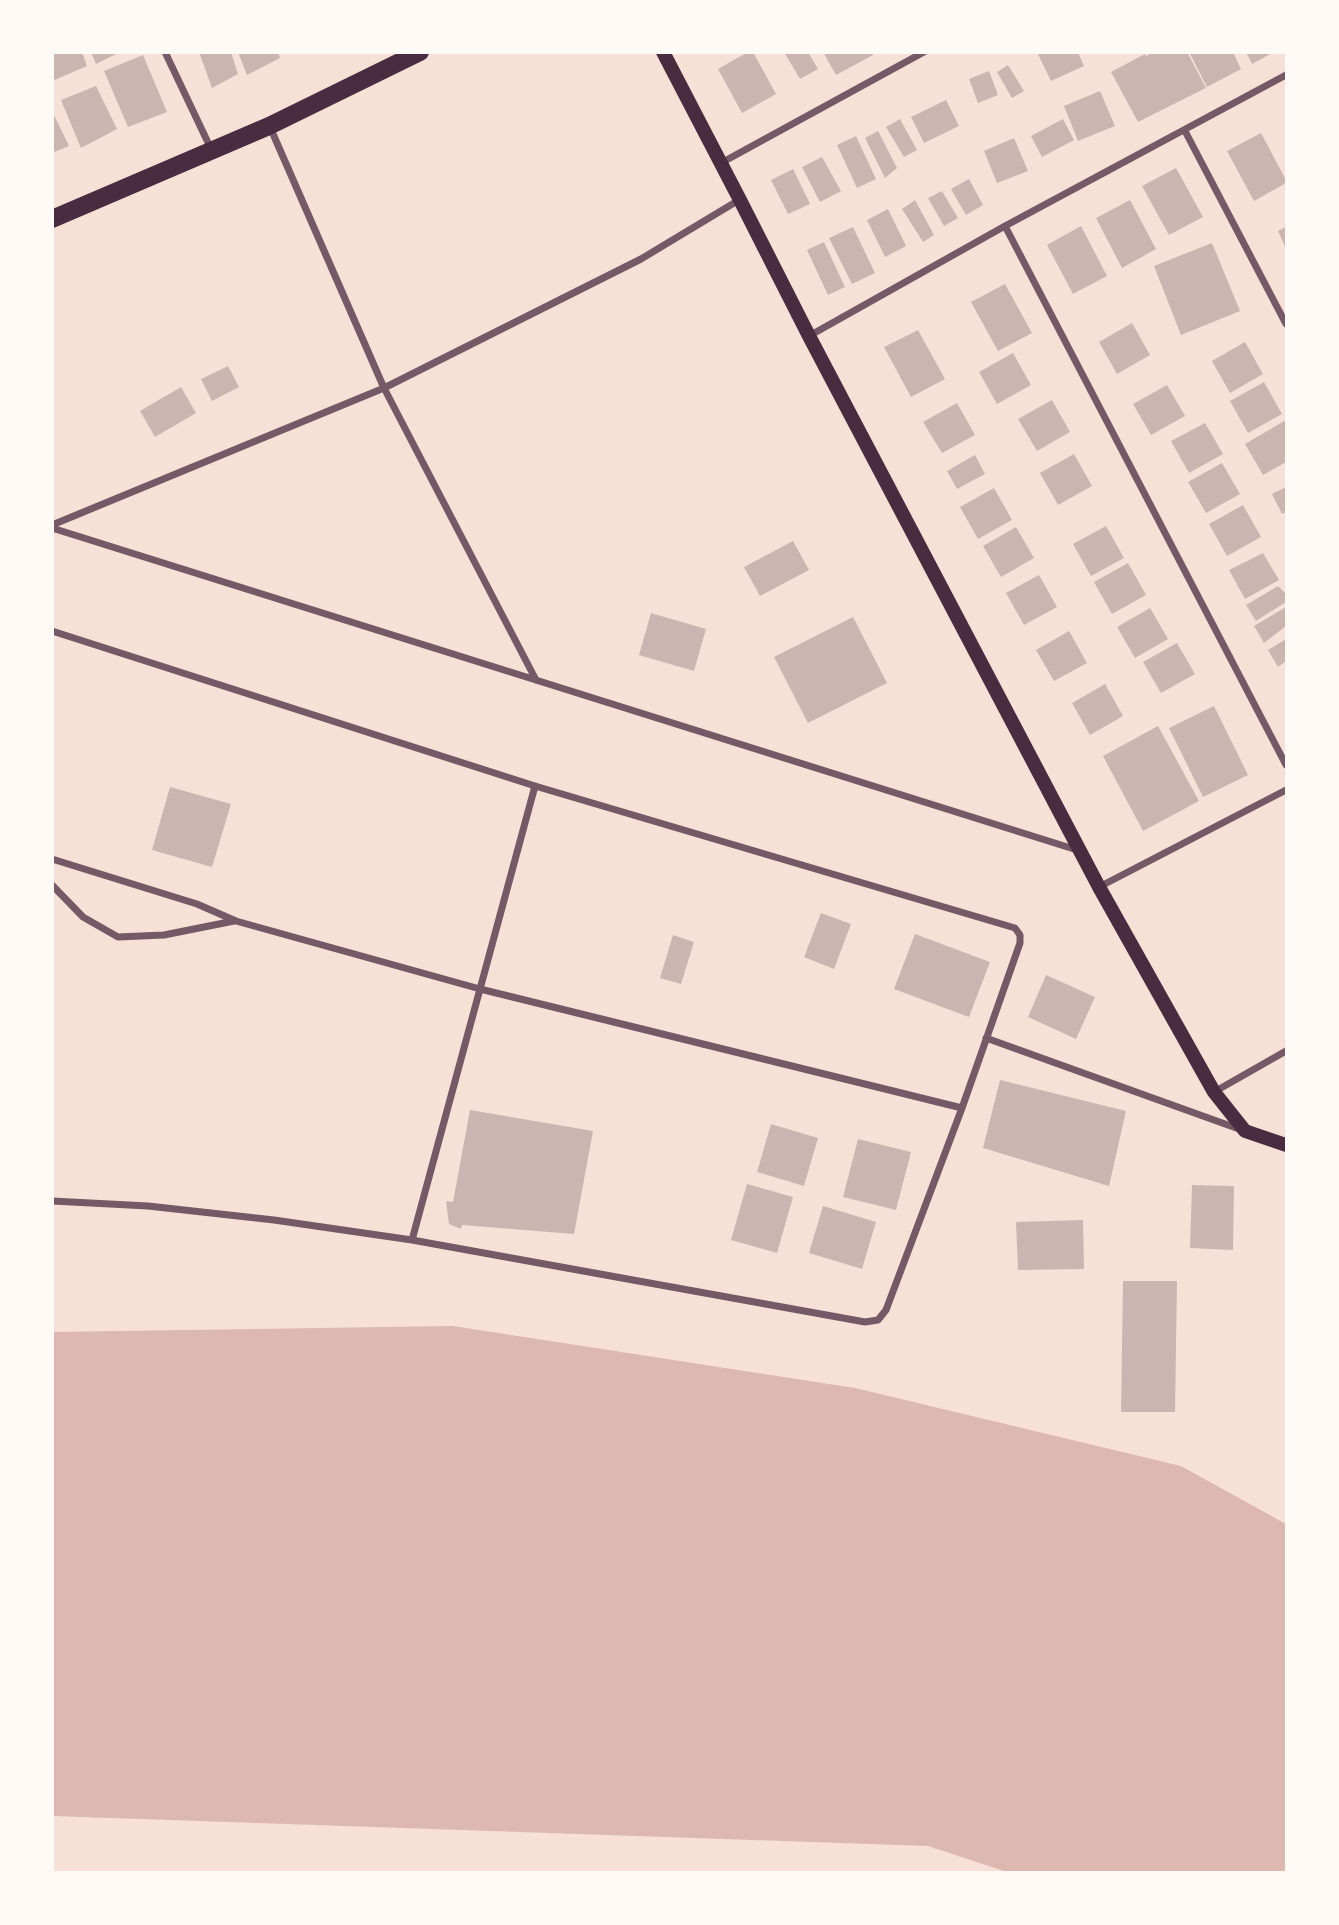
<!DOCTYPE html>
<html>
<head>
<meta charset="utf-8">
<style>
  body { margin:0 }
  #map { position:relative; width:1339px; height:1925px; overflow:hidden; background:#f7e1d7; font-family:Montserrat,sans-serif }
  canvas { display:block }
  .frame { position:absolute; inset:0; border:54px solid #fffaf5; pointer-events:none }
</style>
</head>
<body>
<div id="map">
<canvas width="1339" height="1925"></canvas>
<div class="frame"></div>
</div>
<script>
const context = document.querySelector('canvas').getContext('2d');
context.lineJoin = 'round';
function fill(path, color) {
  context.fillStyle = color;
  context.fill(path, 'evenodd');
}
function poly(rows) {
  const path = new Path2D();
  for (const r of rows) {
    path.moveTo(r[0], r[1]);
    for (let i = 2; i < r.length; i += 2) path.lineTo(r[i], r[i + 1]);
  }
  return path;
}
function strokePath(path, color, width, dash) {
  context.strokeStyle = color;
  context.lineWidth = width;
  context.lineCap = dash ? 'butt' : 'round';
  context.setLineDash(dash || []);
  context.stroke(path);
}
const water = poly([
  [453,1326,855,1388,1181,1466,1286,1524,1286,1872,1007,1872,928,1846,53,1816,53,1332]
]);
const building = poly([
  [52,52,82,52,87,66,52,81],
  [91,52,120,52,96,64],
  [199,52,231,52,238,74,212,88],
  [238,52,278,52,280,58,247,75],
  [748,52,753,52,776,94,742,113,718,69],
  [784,52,808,52,818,69,800,79],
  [823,52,872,52,873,55,836,75],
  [1037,52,1078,52,1084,66,1051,81],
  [1154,52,1187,52,1206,88,1138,122,1111,72,1145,54,1146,56],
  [1189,52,1233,52,1241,69,1207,87],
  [1246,52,1274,52,1252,64],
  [143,55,167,112,128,127,104,71],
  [1008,65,1024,91,1012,98,997,72],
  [989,71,998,95,978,103,969,79],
  [96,86,117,129,81,148,61,100],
  [1100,91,1115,126,1078,141,1064,106],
  [946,100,959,126,924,143,911,117],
  [52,111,69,146,52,153],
  [900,119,917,150,904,157,886,127],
  [1063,119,1074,140,1042,157,1031,136],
  [878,131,897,168,885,178,865,138],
  [1261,133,1286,180,1286,183,1254,201,1227,151],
  [856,136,876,179,857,188,837,145],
  [1014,138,1028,171,997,183,984,151],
  [822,157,841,191,820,202,802,167],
  [1176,168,1203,217,1169,235,1142,186],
  [793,169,810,204,788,214,771,180],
  [969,179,983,205,966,215,951,189],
  [942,191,958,218,944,226,928,198],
  [915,200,934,235,923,242,902,209],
  [1130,200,1156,249,1122,268,1096,218],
  [888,209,906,246,885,257,867,220],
  [1081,226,1107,276,1073,294,1047,245],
  [853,227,875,273,852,284,829,238],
  [1286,227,1286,249,1278,231],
  [824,242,845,287,828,295,807,250],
  [1212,243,1240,311,1181,335,1154,266],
  [1005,284,1032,333,998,351,971,302],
  [1132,323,1150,355,1117,374,1099,342],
  [918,330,945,379,911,397,884,347],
  [1245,342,1263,374,1230,393,1212,361],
  [1013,353,1031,385,997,404,979,372],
  [228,366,239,387,212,401,201,379],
  [1264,382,1282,414,1248,433,1230,401],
  [1167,385,1185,416,1151,435,1133,404],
  [181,387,196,413,155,437,140,411],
  [1052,400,1070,432,1037,451,1018,419],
  [957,403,975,435,942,453,923,422],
  [1286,420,1286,462,1263,475,1245,444],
  [1205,423,1223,454,1189,473,1171,441],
  [1074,454,1092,486,1058,505,1040,473],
  [975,455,985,474,957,489,947,471],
  [1222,463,1240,494,1206,513,1188,482],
  [1286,487,1286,512,1282,514,1272,494],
  [994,488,1012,520,978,539,960,507],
  [1243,505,1261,537,1227,556,1209,524],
  [1106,526,1124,558,1091,576,1073,544],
  [1016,527,1034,558,1001,577,983,546],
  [793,541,809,570,760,596,744,567],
  [1263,553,1279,580,1245,599,1229,570],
  [1128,563,1146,595,1112,614,1094,582],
  [1039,575,1057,607,1024,625,1006,593],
  [1278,586,1286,594,1286,602,1256,621,1246,605],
  [1286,607,1286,626,1264,643,1254,626],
  [1150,608,1168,639,1135,658,1117,627],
  [651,613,706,629,694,671,639,655],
  [853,617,887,683,808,723,774,657],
  [1069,631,1087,663,1054,681,1036,650],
  [1286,639,1286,661,1278,667,1268,650],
  [1177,643,1195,674,1161,693,1143,662],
  [1105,684,1123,716,1090,735,1072,703],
  [1214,706,1248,775,1203,797,1169,728],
  [1158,726,1199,801,1143,831,1103,756],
  [170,787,231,804,212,867,152,850],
  [821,913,851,924,834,969,804,957],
  [915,934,990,962,969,1017,894,989],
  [673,935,694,942,681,984,660,978],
  [1046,975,1095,997,1076,1039,1028,1017],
  [1000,1080,1126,1111,1109,1186,983,1148],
  [470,1110,593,1131,574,1234,462,1225,461,1229,449,1224,446,1201,453,1202],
  [771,1124,818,1138,804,1186,757,1172],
  [858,1139,911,1152,896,1210,843,1197],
  [747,1184,793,1197,777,1253,731,1240],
  [1192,1185,1234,1186,1233,1250,1190,1248],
  [823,1206,876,1222,862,1269,809,1253],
  [1083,1220,1084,1269,1018,1270,1016,1222],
  [1123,1281,1177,1281,1175,1412,1121,1412]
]);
const minor = poly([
  [165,52,212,151],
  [270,127,384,388,536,680],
  [1185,131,1286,324],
  [721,163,924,52],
  [1005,226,1286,765],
  [809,336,1005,226,1286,75],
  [52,525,384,388,641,259,739,200],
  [52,528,1077,850],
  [52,631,535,786,1015,928,1020,935,1020,943,962,1108,886,1310,878,1320,865,1322,412,1240,274,1220,148,1206,52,1201],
  [52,859,197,904,236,921,480,989,962,1108],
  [52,885,83,917,118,937,164,935,234,921],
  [1099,887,1286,790],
  [986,1038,1239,1129],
  [1214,1092,1286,1051],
  [412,1240,535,786]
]);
const secondary = poly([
  [663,52,740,200,809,336,1099,887,1214,1092,1245,1131,1286,1145]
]);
const primary = poly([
  [52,219,269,126,420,52]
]);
fill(water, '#dcb8b0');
fill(building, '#ccb4b1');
strokePath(minor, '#755966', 7);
strokePath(secondary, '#4a2c40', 14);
strokePath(primary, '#4a2c40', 18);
</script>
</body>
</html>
